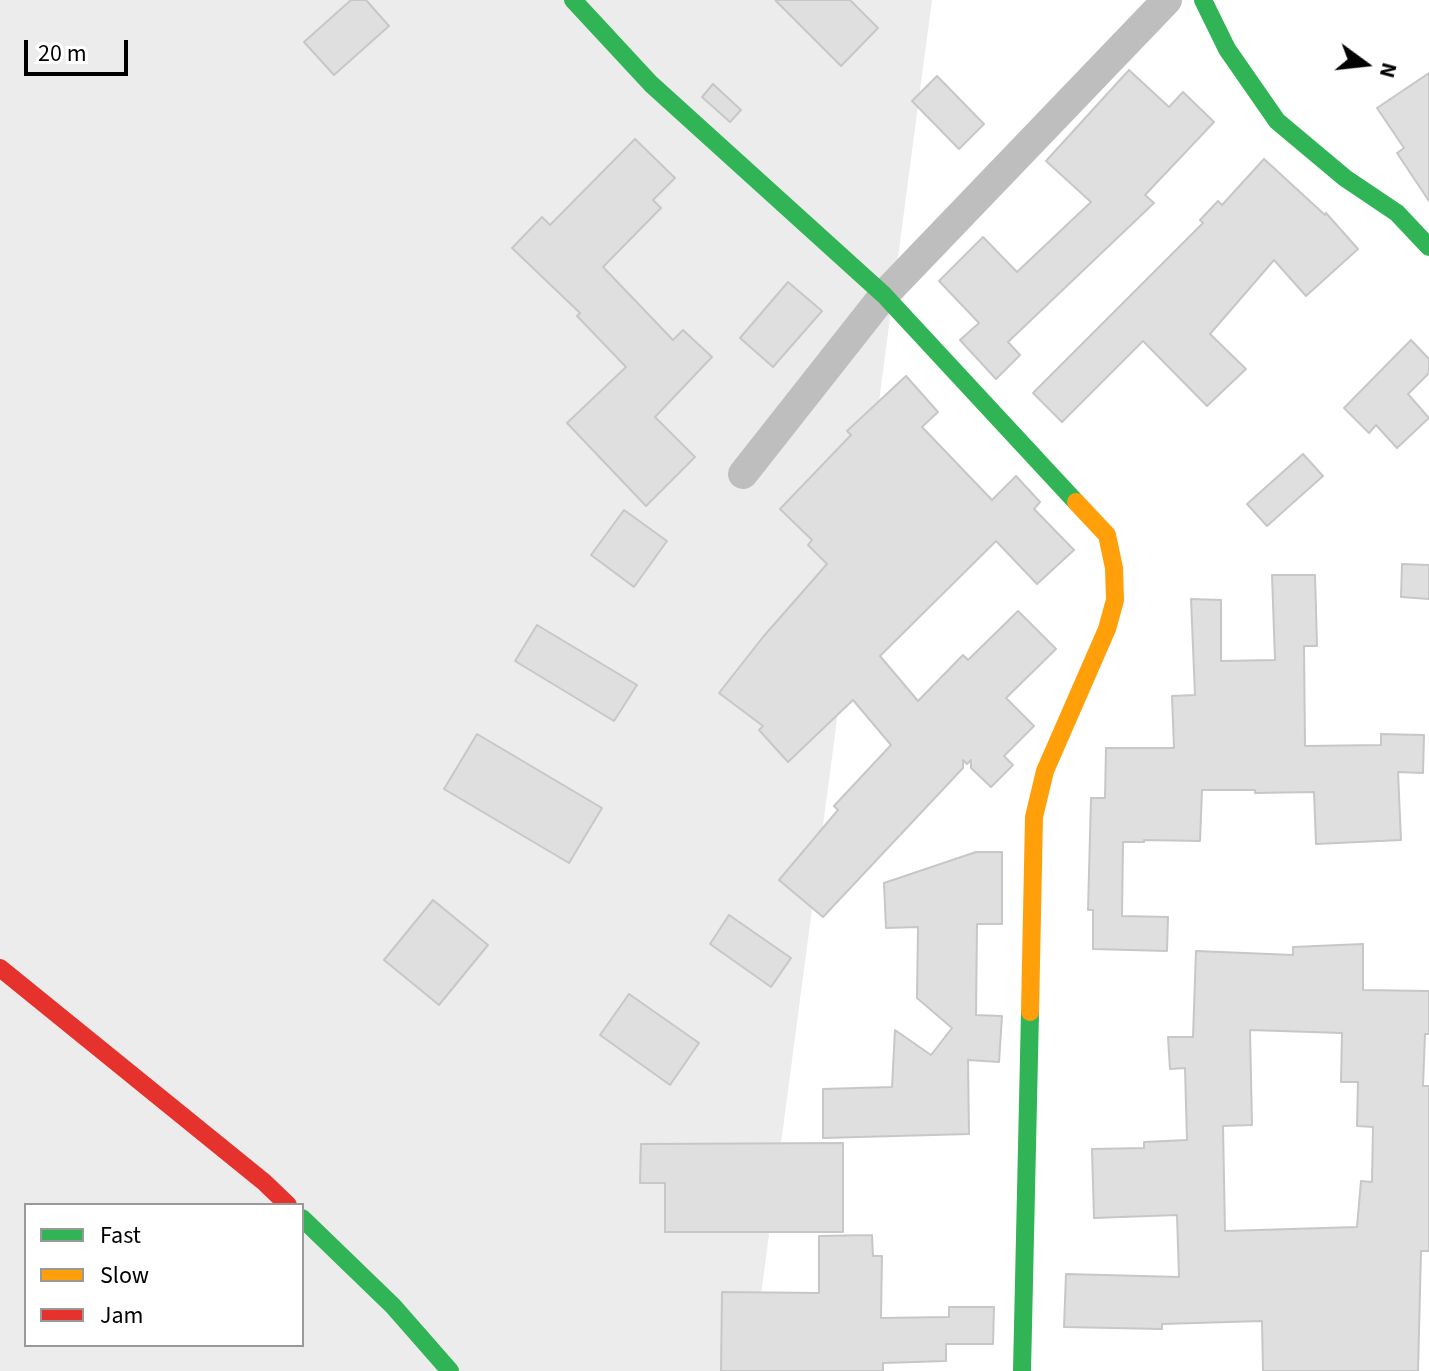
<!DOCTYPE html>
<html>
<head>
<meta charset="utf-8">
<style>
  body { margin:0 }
  #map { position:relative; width:1429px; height:1371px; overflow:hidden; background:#fff; font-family:"Source Sans 3",sans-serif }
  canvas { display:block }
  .legend { position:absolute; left:24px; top:1203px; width:280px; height:144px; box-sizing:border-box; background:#fff; border:2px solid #999; margin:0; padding:10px 14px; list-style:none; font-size:24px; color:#000 }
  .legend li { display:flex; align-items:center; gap:16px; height:40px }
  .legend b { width:40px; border:2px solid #999 }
  .north { position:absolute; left:1325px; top:24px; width:80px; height:80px; -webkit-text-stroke:6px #fff; paint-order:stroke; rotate:105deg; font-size:22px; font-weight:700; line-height:32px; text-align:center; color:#000 }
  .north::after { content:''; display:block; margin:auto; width:28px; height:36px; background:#000; clip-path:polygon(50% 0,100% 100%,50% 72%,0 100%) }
  .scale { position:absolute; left:24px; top:40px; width:104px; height:36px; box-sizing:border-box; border:4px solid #000; border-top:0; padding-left:10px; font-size:24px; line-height:28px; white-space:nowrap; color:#000; -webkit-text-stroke:6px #fff; paint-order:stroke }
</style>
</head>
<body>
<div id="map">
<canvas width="1429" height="1371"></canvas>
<ul class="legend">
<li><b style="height:10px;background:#30b455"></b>Fast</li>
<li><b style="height:10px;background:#ff9f0a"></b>Slow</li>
<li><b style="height:10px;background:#e5322d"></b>Jam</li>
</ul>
<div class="north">N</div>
<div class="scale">20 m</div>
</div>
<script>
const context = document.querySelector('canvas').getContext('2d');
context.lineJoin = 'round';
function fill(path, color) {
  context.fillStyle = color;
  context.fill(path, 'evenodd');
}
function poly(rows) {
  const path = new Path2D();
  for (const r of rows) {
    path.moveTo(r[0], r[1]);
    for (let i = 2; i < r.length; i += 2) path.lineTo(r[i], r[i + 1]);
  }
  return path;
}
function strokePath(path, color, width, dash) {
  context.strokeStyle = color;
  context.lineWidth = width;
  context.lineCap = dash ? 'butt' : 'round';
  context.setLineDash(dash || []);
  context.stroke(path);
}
const green = poly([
  [0,0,932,0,751,1371,0,1371],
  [26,1205,302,1205,302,1345,26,1345]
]);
const building = poly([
  [351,0,366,0,389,26,334,75,304,42,351,0],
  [775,0,850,0,878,28,841,66,775,0],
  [1129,70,1169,107,1183,92,1214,122,1145,195,1154,203,1008,342,1020,355,996,379,960,340,979,323,939,281,983,237,1017,272,1091,202,1046,161,1129,70],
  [1429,73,1429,201,1397,153,1404,148,1377,108,1429,73],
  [937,76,984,124,959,149,912,101,937,76],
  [713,84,741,110,730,122,702,97,713,84],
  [635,139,675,178,653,200,661,208,603,267,673,340,683,330,712,357,655,417,695,457,646,506,567,423,626,367,577,316,580,313,512,248,542,217,550,225,635,139],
  [1264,159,1325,215,1326,213,1358,249,1306,296,1274,260,1210,334,1246,369,1207,406,1143,341,1062,422,1033,393,1203,223,1200,220,1218,201,1222,205,1264,159],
  [788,282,822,311,773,367,740,338,788,282],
  [1411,340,1429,359,1429,373,1408,394,1429,418,1397,448,1376,425,1369,433,1344,408,1411,340],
  [906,376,938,412,922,427,992,500,1016,476,1040,502,1034,509,1074,550,1037,584,996,541,880,656,918,701,963,655,968,660,1018,611,1056,649,1006,698,1034,726,1004,756,1013,765,991,787,971,768,971,760,967,764,963,760,963,768,823,917,779,880,838,810,834,806,891,745,853,700,788,762,759,730,763,726,719,693,763,637,827,564,808,545,812,540,780,509,851,435,847,431,906,376],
  [1303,454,1323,476,1267,526,1247,504,1303,454],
  [624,510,667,541,634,587,591,555,624,510],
  [1402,564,1429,565,1429,599,1401,597,1402,564],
  [1272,575,1315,575,1317,646,1304,646,1305,746,1381,745,1381,734,1424,735,1423,773,1398,772,1401,840,1316,844,1314,792,1255,793,1255,790,1202,790,1200,841,1144,840,1144,842,1123,842,1122,916,1168,917,1167,951,1093,949,1093,910,1088,910,1091,798,1105,798,1106,748,1174,748,1172,696,1195,695,1191,599,1221,600,1221,661,1275,660,1272,575],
  [537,625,637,685,614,721,515,661,537,625],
  [477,734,602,808,569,863,444,789,477,734],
  [976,852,1002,852,1002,924,977,924,976,1015,1002,1016,999,1062,968,1060,969,1134,823,1138,823,1089,892,1087,895,1030,931,1055,952,1028,917,998,918,927,886,928,884,883,976,852],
  [433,900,488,945,439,1005,384,960,433,900],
  [729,915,791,958,771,987,710,944,729,915],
  [1363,944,1363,990,1429,991,1429,1034,1425,1034,1423,1086,1429,1086,1429,1251,1421,1251,1418,1371,1263,1371,1262,1321,1162,1324,1162,1329,1064,1327,1066,1274,1179,1277,1177,1215,1094,1218,1092,1149,1144,1148,1144,1142,1187,1140,1185,1068,1170,1069,1168,1037,1193,1037,1196,951,1293,955,1293,947,1363,944],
  [1250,1030,1342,1033,1341,1082,1358,1082,1357,1126,1373,1127,1372,1182,1361,1181,1357,1227,1225,1231,1223,1126,1252,1125,1250,1030],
  [629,994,699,1043,670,1085,600,1035,629,994],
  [843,1143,843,1232,665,1232,665,1183,640,1183,641,1144,843,1143],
  [872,1235,873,1256,882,1256,881,1318,949,1317,949,1307,994,1307,993,1344,946,1344,946,1361,883,1363,883,1371,721,1371,722,1292,819,1293,819,1236,872,1235]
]);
const street = poly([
  [743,474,884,295,1167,0]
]);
const fast = poly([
  [573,0,651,84,884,295,1076,502],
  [1203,0,1227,49,1277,121,1345,178,1397,213,1429,247],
  [302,1218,393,1306,450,1371],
  [1022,1371,1030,1012]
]);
const slow = poly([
  [1030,1012,1034,817,1045,771,1107,629,1115,600,1114,568,1107,535,1076,502]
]);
const jam = poly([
  [0,968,264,1182,288,1205]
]);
fill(green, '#ececec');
fill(building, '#dfdfdf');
strokePath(building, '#c7c7c7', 2);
strokePath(street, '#bebebe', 30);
strokePath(fast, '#30b455', 18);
strokePath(slow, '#ff9f0a', 18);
strokePath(jam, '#e5322d', 18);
</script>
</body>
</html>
